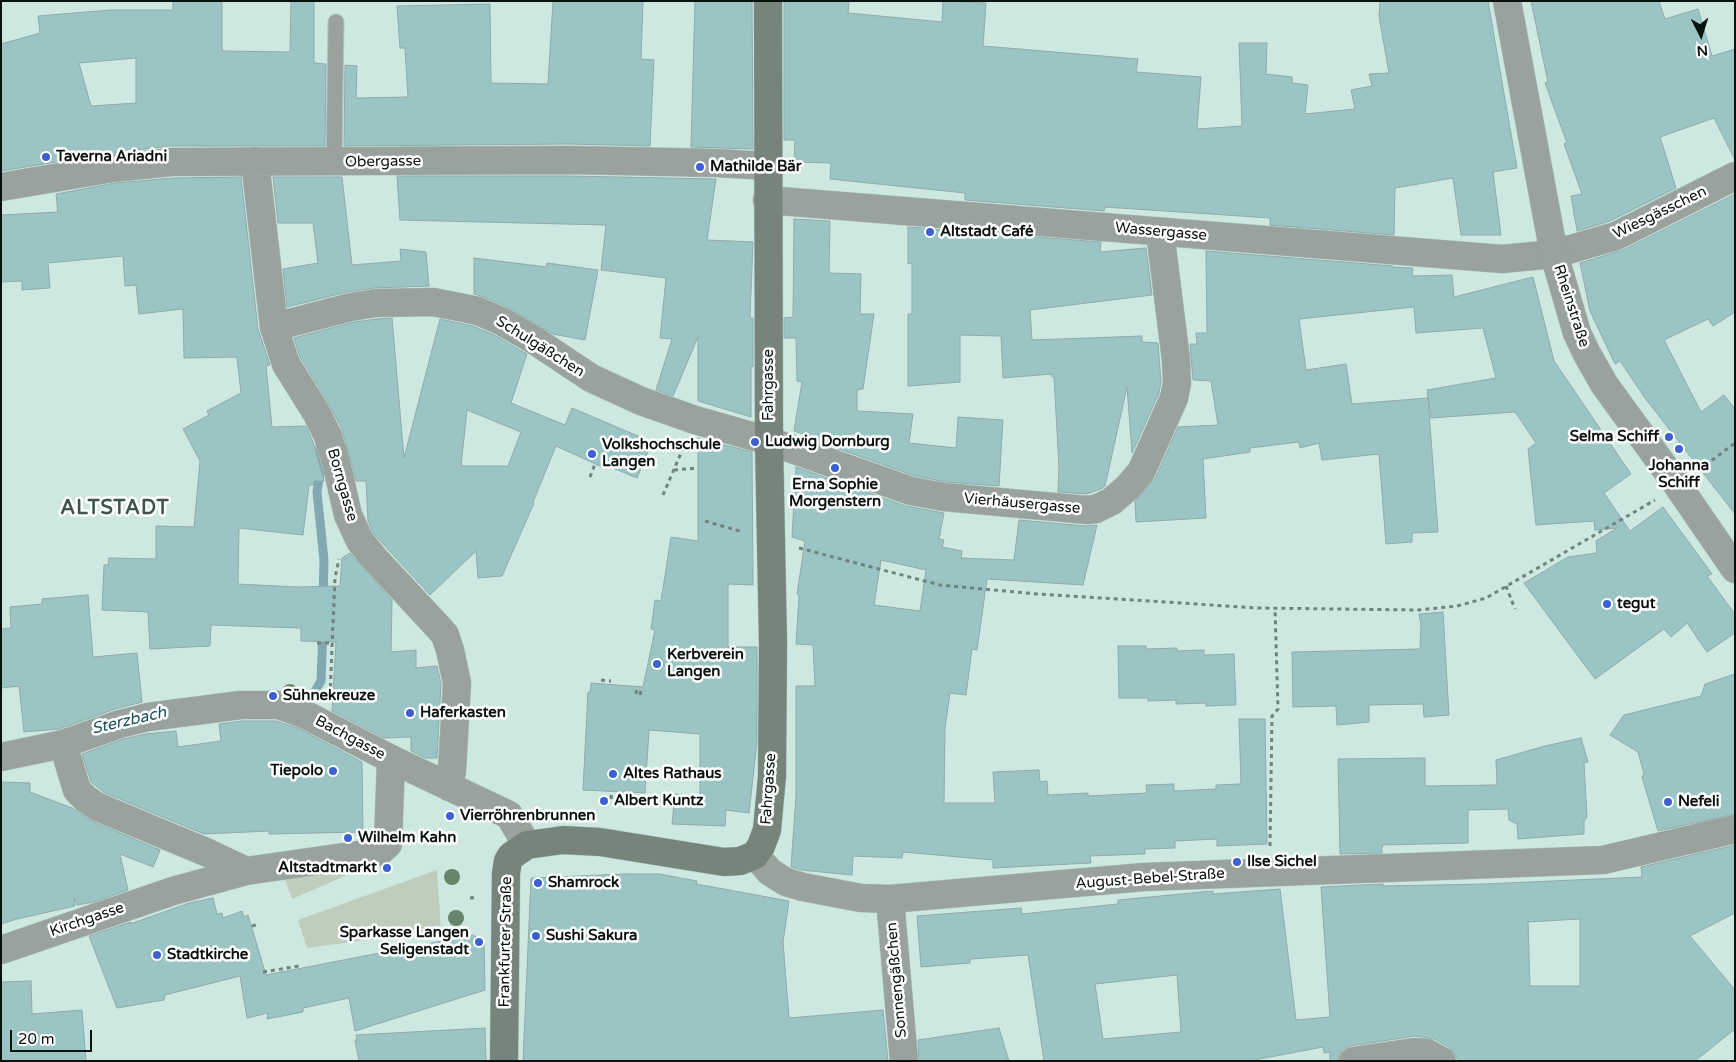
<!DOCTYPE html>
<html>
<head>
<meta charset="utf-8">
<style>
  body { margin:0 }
  #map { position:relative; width:1736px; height:1062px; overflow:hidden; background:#cde8e0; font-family:"Varela Round",sans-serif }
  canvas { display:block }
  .frame { position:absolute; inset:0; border:2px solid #08120f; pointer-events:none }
  .north { position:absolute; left:1676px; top:10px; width:50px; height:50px; -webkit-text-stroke:4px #fff; paint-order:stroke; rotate:175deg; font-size:14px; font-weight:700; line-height:20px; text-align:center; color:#08120f }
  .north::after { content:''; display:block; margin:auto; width:18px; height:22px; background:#08120f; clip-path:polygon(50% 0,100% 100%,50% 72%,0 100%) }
  .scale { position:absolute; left:10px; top:1030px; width:82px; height:22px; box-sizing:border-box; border:2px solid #08120f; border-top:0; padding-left:6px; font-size:15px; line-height:18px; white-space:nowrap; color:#08120f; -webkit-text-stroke:4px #fff; paint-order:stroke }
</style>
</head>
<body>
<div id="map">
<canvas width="1736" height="1062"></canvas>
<div class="frame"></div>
<div class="north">N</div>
<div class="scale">20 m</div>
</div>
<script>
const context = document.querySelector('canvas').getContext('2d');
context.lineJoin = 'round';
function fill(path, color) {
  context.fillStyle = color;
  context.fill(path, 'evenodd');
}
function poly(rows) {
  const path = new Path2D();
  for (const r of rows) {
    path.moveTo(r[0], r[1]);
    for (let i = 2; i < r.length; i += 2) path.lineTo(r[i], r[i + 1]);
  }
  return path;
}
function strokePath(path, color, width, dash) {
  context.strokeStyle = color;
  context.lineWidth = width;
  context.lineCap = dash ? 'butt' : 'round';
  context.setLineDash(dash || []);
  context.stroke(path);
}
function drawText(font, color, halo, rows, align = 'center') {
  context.font = font + ' "Varela Round",sans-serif';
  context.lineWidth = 5;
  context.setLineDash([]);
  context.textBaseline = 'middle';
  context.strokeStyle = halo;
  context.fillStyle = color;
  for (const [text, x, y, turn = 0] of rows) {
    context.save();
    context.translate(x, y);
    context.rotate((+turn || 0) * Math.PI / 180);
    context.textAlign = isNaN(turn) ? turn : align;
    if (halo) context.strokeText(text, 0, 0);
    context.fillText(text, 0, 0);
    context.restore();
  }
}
const green = poly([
  [343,870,345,876,292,899,284,877],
  [437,870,441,930,307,948,298,920]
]);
const stream = poly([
  [320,446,320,472,317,492,324,560,323,597],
  [314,693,321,681,323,630]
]);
const building = poly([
  [173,1,222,1,222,51,290,52,291,1,314,1,314,63,326,64,325,146,170,146,110,153,1,171,1,44,40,33,38,16,111,10,173,10,173,1],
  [136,58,136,103,91,106,79,63,136,58],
  [553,1,643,1,641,59,654,60,650,146,569,144,344,146,345,65,357,66,356,98,408,97,405,48,400,48,397,6,490,4,491,83,548,84,553,1],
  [695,1,752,1,753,149,691,147,695,1],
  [784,1,849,1,848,13,942,22,943,1,986,3,983,46,1138,59,1136,72,1201,77,1197,129,1242,126,1239,43,1267,43,1266,74,1292,77,1292,83,1308,85,1305,114,1355,109,1351,90,1372,86,1369,74,1389,73,1379,16,1380,1,1488,1,1517,168,1493,172,1501,235,1461,235,1453,178,1395,188,1394,235,1270,225,1270,218,1105,207,1104,211,965,200,965,193,830,179,831,163,794,162,795,140,784,140,784,1],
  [1531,1,1659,1,1665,19,1698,9,1712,56,1735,49,1735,160,1714,118,1660,137,1676,188,1610,221,1577,231,1571,196,1582,194,1564,144,1567,143,1545,83,1548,82,1531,1],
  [397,176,569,176,716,179,707,240,753,242,750,318,753,318,753,367,751,366,751,417,698,401,698,337,673,396,656,390,672,339,660,338,666,278,601,270,606,225,400,220,397,176],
  [241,177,258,329,270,365,266,366,272,427,306,426,313,442,324,481,314,481,314,485,309,485,303,535,239,528,238,584,297,587,340,586,342,558,350,553,392,600,391,652,416,650,416,668,437,666,441,684,437,758,425,758,411,751,411,737,384,738,332,711,336,642,301,641,301,628,211,625,210,646,150,649,148,612,102,610,104,565,108,565,109,558,156,559,156,526,194,527,200,461,183,429,209,415,207,411,241,393,237,357,184,358,183,309,139,314,136,285,125,286,123,256,48,263,50,288,22,290,22,281,1,282,1,215,58,212,56,194,115,183,173,178,241,177],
  [273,177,342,177,352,265,401,261,400,249,426,252,429,286,374,288,347,292,287,307,283,269,318,263,313,223,278,223,273,177],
  [1735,194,1735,312,1713,326,1708,319,1664,340,1701,412,1724,395,1735,409,1735,514,1645,398,1620,361,1615,364,1590,311,1580,263,1623,250,1735,194],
  [794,219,830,221,829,273,861,274,860,314,874,314,863,389,857,390,857,411,913,414,909,443,956,448,958,417,1003,420,999,486,946,482,915,476,808,438,816,438,794,431,802,382,797,381,796,338,784,338,784,318,793,317,794,219],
  [908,227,1101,242,1100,252,1146,248,1152,295,1030,310,1032,340,1142,336,1142,342,1158,343,1161,382,1159,393,1132,453,1127,387,1105,486,1103,488,1087,494,1058,492,1059,467,1054,377,1052,377,1052,374,1003,378,1001,336,960,335,960,382,908,386,908,314,912,314,912,263,908,264,908,227],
  [1206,251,1393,266,1393,267,1413,268,1412,276,1452,275,1454,297,1533,277,1554,361,1631,474,1604,493,1630,531,1663,507,1712,574,1707,576,1735,614,1735,633,1707,652,1687,623,1671,637,1664,629,1595,679,1524,583,1568,557,1597,553,1596,541,1617,528,1595,530,1594,521,1536,525,1528,449,1536,443,1515,412,1431,418,1427,390,1496,378,1483,328,1416,333,1414,307,1299,319,1306,370,1346,364,1352,404,1428,398,1438,532,1412,533,1412,542,1386,544,1379,454,1322,460,1319,443,1300,448,1299,442,1250,448,1250,452,1203,459,1206,518,1136,522,1135,501,1155,479,1178,427,1218,425,1211,381,1193,380,1190,344,1197,344,1196,333,1207,333,1206,251],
  [474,258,546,267,547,263,598,270,585,340,553,334,507,307,484,297,474,294,474,258],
  [392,318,404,458,440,319,473,326,494,335,527,354,511,403,565,425,572,408,652,442,637,478,603,464,602,467,556,446,533,502,534,503,502,576,478,578,476,551,430,595,373,533,368,521,366,481,356,481,342,429,329,404,300,357,294,338,354,322,377,319,392,318],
  [467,410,521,432,508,466,461,466,467,410],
  [698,438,752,452,753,585,728,584,728,647,757,647,757,742,749,813,726,810,725,826,672,824,675,794,700,796,700,734,649,730,645,793,583,790,588,692,590,693,591,683,643,687,655,630,651,629,655,600,661,601,671,537,698,541,698,438],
  [796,467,906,506,944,513,939,539,944,540,942,547,962,551,961,558,1014,560,1019,520,1086,526,1097,525,1083,585,987,579,977,650,972,649,966,695,950,693,945,728,944,803,995,803,993,772,1039,770,1040,782,1047,781,1048,795,1088,793,1088,796,1147,793,1146,785,1174,784,1174,791,1216,789,1216,785,1241,784,1239,719,1265,719,1267,844,1217,846,1217,839,1175,841,1175,848,1145,849,1145,854,1090,856,1091,863,993,868,993,860,903,852,902,858,853,856,852,875,801,870,791,867,796,796,796,686,815,686,813,645,796,644,799,595,797,594,805,541,792,537,796,467],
  [881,560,926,570,920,611,874,605,881,560],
  [88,595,93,657,137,653,142,702,115,709,59,729,24,732,19,686,1,688,1,629,11,628,10,607,42,604,42,599,88,595],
  [1443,612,1449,715,1424,717,1423,704,1369,705,1369,722,1337,725,1336,706,1293,707,1292,652,1420,649,1421,625,1419,614,1443,612],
  [1118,646,1146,646,1146,649,1177,648,1177,651,1204,650,1204,655,1234,654,1236,705,1206,706,1206,703,1176,704,1176,700,1148,701,1148,698,1119,698,1118,646],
  [1735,674,1735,814,1658,831,1642,777,1644,774,1638,752,1610,735,1624,715,1701,696,1705,684,1735,674],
  [242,721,276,721,298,728,362,762,363,832,269,834,269,831,204,834,105,793,91,782,82,754,124,739,145,734,176,731,178,747,221,741,219,724,242,721],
  [1581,738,1588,762,1584,763,1587,817,1584,821,1584,834,1518,839,1517,824,1509,820,1508,809,1468,810,1468,843,1382,845,1382,853,1340,854,1338,759,1425,758,1425,786,1497,785,1496,760,1545,746,1581,738],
  [1,782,30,783,30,792,72,808,92,821,160,850,153,867,120,854,128,890,94,902,77,905,74,897,75,906,17,919,1,924,1,782],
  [1735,845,1735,913,1690,936,1735,990,1735,1029,1695,1061,1458,1061,1455,1053,1449,1047,1434,1039,1415,1036,1350,1046,1343,1049,1339,1055,1338,1061,1330,1061,1330,1052,1324,1053,1323,1047,1249,1061,1044,1061,1028,955,970,959,970,963,921,967,917,916,1021,908,1022,914,1118,904,1118,900,1213,891,1213,894,1280,889,1296,1020,1330,1017,1321,887,1383,884,1383,886,1484,884,1642,877,1641,867,1735,845],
  [1580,919,1580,986,1530,986,1528,922,1580,919],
  [1177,975,1181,1032,1103,1039,1095,984,1177,975],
  [625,874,659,874,697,881,696,884,789,901,783,942,789,1018,883,1010,888,1061,523,1061,531,878,625,874],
  [213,898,217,914,222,913,223,918,242,911,244,917,248,915,266,975,473,935,484,942,485,990,355,1031,349,998,303,1008,303,1012,267,1019,268,1013,247,1018,240,976,165,995,164,1000,117,1008,89,936,131,922,130,924,189,903,213,898],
  [31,981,32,1014,82,1010,86,1061,1,1061,1,982,31,981],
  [485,1028,486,1061,359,1061,355,1040,357,1040,356,1035,485,1028],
  [999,1028,1009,1061,919,1061,918,1040,999,1028]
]);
const path = poly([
  [674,470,698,468],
  [1699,470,1735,443],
  [590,477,595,464],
  [663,495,684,446],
  [705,521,743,532],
  [799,548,940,585,1037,594,1259,608,1418,610,1457,606,1486,598,1655,500],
  [1506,586,1515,609],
  [317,643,332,643],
  [601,680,611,681],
  [636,694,637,686],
  [330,695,335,578,339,559],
  [640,695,641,690],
  [611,799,612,791],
  [1270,846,1272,716,1278,709,1275,608],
  [470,898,477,897],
  [252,926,256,925],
  [263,972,299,966]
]);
const service = poly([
  [334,162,336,22]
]);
const minor = poly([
  [255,161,274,327,286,364,316,412,328,436,336,462,348,515,360,541,374,558,438,627,445,635,450,650,457,683,452,770,449,787],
  [1,187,113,168,172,162,569,160,717,163,767,166],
  [767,200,1502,259,1554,254,1616,236,1735,176],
  [274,327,351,307,376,303,433,302,459,307,478,311,501,321,534,340,591,378,641,401,695,420,769,441,911,491,944,497,1087,510,1096,509,1112,501,1128,487,1141,472,1174,398,1177,383,1176,360,1160,232],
  [63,744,77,790,86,799,98,807,208,853,246,871],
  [1,757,63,744,120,724,148,717,241,705,279,705,304,714,391,759,509,815,527,845],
  [755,855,770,872,786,882,803,887,861,898,890,899,1144,877,1603,860,1735,829],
  [890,899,904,1061],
  [1,950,173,891,246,871,379,852,388,844,391,759],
  [1353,1061,1414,1052,1427,1053,1442,1061]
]);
const tertiary = poly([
  [1507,1,1554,254,1577,333,1587,354,1604,384,1678,486,1735,569]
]);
const secondary = poly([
  [504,1061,506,873,508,861,511,856,527,845,563,840,600,842,724,862,740,861,755,855,761,846,767,830,772,776,773,643,769,441,768,1]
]);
const trees = [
  [290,692],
  [452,877],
  [456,918]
];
const markers = [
  [46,157,5,"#3d60d2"],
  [700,167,5,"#3d60d2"],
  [930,232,5,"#3d60d2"],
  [1669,437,5,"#3d60d2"],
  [755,442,5,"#3d60d2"],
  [1679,449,5,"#3d60d2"],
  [592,454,5,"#3d60d2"],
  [835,468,5,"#3d60d2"],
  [1607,604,5,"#3d60d2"],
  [657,664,5,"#3d60d2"],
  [273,696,5,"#3d60d2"],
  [410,713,5,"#3d60d2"],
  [333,771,5,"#3d60d2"],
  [613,774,5,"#3d60d2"],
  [604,801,5,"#3d60d2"],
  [1668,802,5,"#3d60d2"],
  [450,816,5,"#3d60d2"],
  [348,838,5,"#3d60d2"],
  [1237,862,5,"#3d60d2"],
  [387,868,5,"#3d60d2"],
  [538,883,5,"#3d60d2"],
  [536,936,5,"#3d60d2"],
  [479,942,5,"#3d60d2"],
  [157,955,5,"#3d60d2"]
];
const poiNames = [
  ["Taverna Ariadni",56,157],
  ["Mathilde Bär",710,167],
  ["Altstadt Café",940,232],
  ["Selma Schiff",1659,437,"right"],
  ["Ludwig Dornburg",765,442],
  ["Volkshochschule",602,445],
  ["Langen",602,462],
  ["Johanna",1679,466,"center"],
  ["Schiff",1679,483,"center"],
  ["Erna Sophie",835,485,"center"],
  ["Morgenstern",835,502,"center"],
  ["tegut",1617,604],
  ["Kerbverein",667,655],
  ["Langen",667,672],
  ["Sühnekreuze",283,696],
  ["Haferkasten",420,713],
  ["Tiepolo",323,771,"right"],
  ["Altes Rathaus",623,774],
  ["Albert Kuntz",614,801],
  ["Nefeli",1678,802],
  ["Vierröhrenbrunnen",460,816],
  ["Wilhelm Kahn",358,838],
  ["Ilse Sichel",1247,862],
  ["Altstadtmarkt",377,868,"right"],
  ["Shamrock",548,883],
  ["Sparkasse Langen",469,933,"right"],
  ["Seligenstadt",469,950,"right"],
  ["Sushi Sakura",546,936],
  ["Stadtkirche",167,955]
];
const streetNames = [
  ["Obergasse",383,162,-1],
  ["Wiesgässchen",1660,213,-26],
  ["Wassergasse",1161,232,5],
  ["Rheinstraße",1571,306,72],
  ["Schulgäßchen",540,347,32],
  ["Fahrgasse",769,385,-90],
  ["Borngasse",342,485,74],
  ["Vierhäusergasse",1022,504,5],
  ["Bachgasse",350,738,28],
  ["Fahrgasse",769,789,-86],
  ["August-Bebel-Straße",1150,879,-4],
  ["Kirchgasse",87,920,-19],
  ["Frankfurter Straße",506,942,-89],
  ["Sonnengäßchen",897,980,-95]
];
const waterNames = [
  ["Sterzbach",129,721,-13]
];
const districtNames = [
  ["ALTSTADT",115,509]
];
fill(green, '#bfcdbc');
strokePath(stream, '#82a9b2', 9);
fill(building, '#9bc5c4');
strokePath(building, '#8faaa9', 1);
strokePath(service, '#adc6bf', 17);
strokePath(minor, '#adc6bf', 29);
strokePath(tertiary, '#adc6bf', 29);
strokePath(secondary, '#adc6bf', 29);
strokePath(path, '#70837d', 3, [4, 4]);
strokePath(service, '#99a29c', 15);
strokePath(minor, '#99a29c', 28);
strokePath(tertiary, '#99a29c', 28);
strokePath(secondary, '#76847b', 28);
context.fillStyle = '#68856c';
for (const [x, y] of trees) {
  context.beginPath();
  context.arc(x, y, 8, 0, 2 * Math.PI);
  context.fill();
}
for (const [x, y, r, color] of markers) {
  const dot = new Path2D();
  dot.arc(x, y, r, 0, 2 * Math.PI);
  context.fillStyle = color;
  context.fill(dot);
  strokePath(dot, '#fff', 2);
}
drawText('bold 15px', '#08120f', '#fff', poiNames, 'left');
drawText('15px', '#08120f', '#fff', streetNames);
drawText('italic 16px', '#174f5a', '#fff', waterNames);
context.letterSpacing = '1px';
drawText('bold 20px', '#3d544e', '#fff', districtNames);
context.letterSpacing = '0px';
</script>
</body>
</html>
